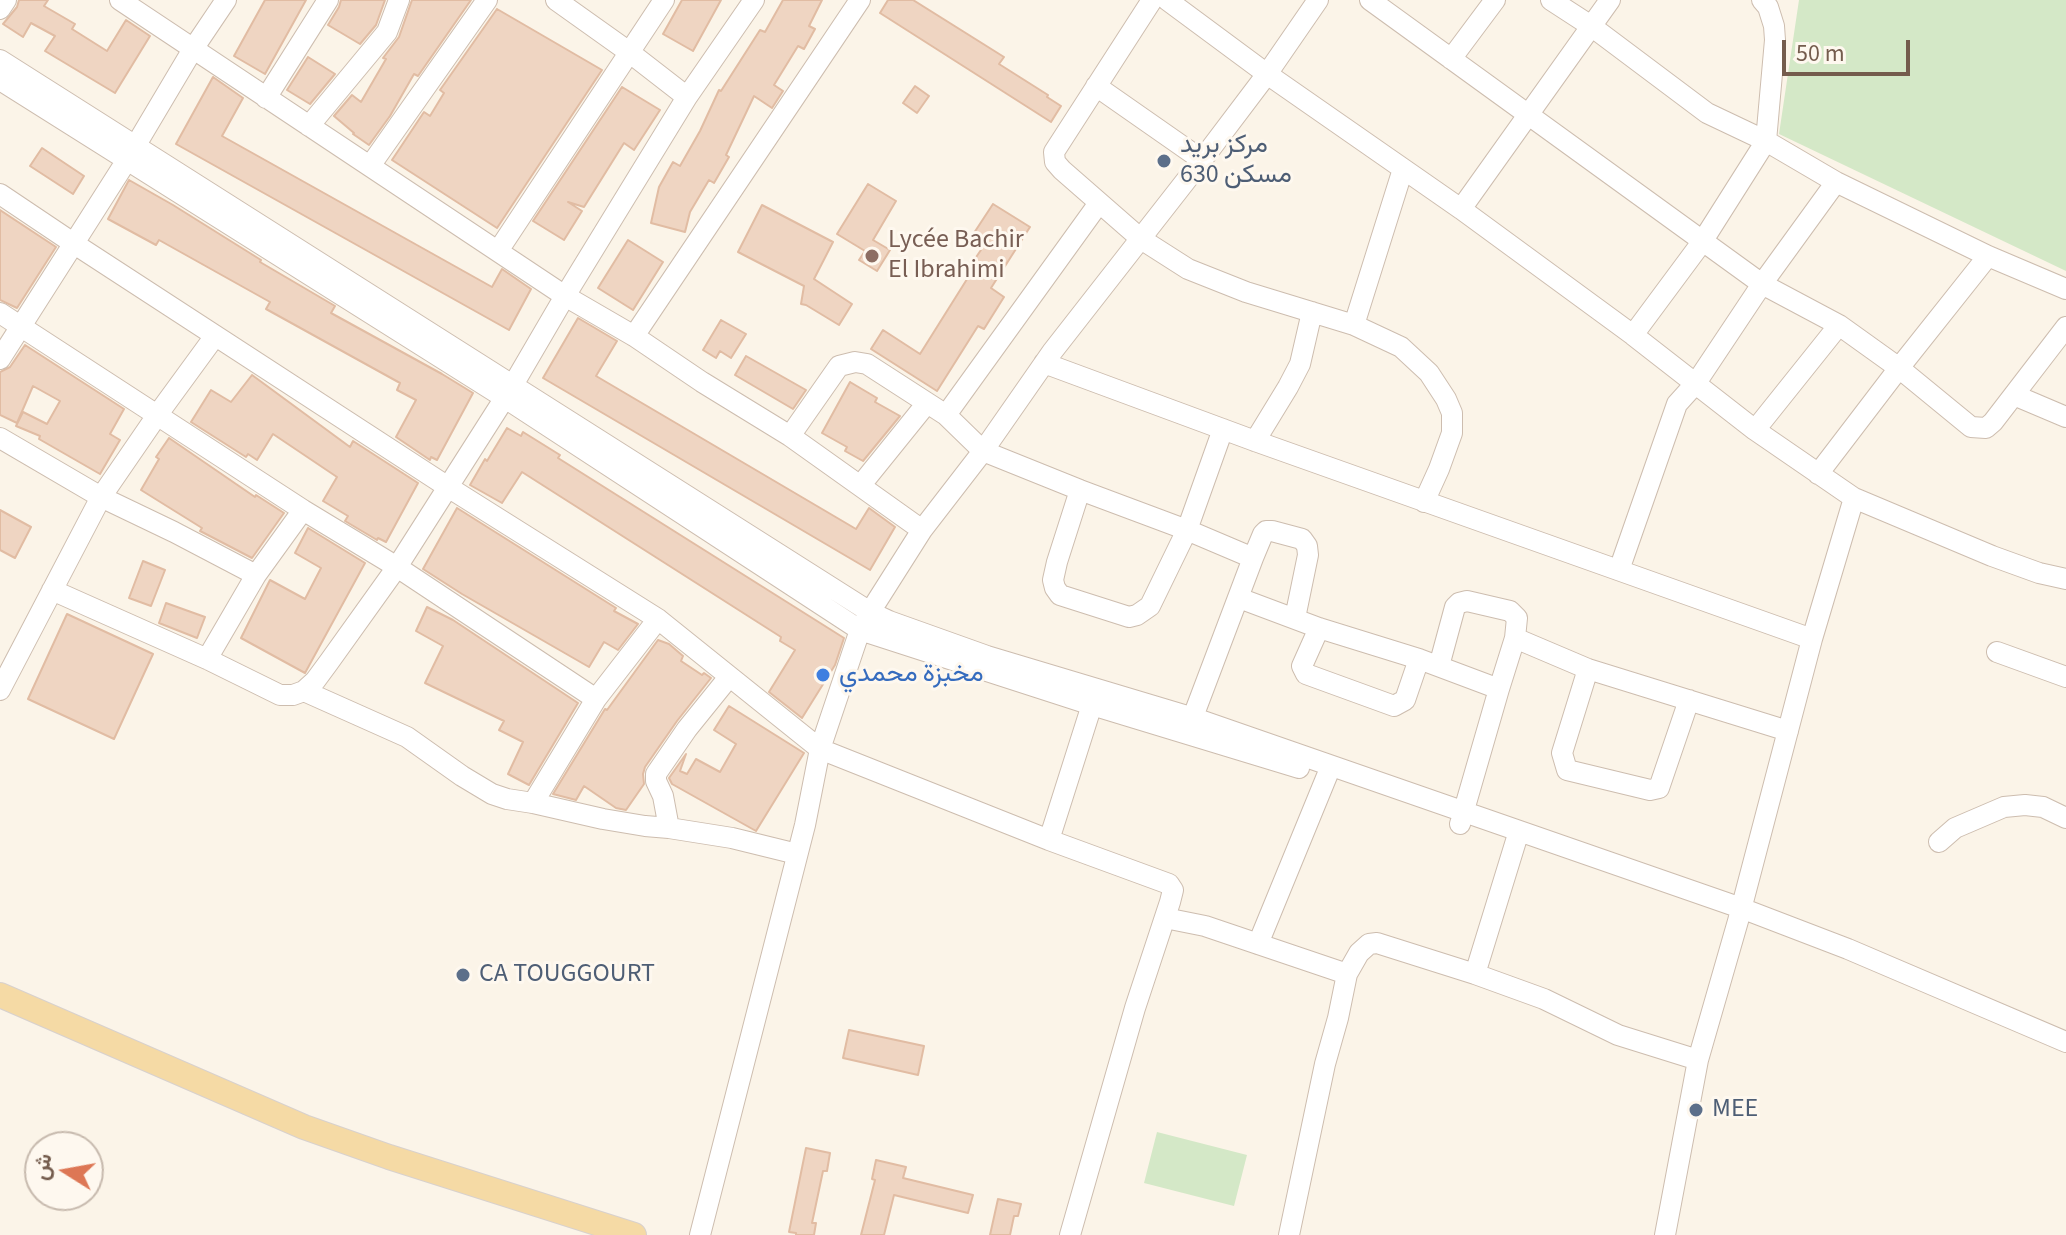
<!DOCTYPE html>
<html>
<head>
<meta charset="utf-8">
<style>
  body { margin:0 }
  #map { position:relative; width:2066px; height:1235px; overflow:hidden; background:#fbf4e8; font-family:"Source Sans 3",Vazirmatn,sans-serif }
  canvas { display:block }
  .north { position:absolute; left:24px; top:1131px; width:80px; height:80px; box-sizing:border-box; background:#fef8ef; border:2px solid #c7baae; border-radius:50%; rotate:281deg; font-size:22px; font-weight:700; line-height:32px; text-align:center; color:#745c4d }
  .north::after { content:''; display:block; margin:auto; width:28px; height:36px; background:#d75; clip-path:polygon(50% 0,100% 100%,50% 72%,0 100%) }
  .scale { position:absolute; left:1782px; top:40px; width:128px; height:36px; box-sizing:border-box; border:4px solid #745c4d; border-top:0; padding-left:10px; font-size:24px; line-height:28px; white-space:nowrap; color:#745c4d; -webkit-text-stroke:6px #fef8ef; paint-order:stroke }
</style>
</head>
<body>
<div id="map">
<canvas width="2066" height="1235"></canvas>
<div class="north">ش</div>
<div class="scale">50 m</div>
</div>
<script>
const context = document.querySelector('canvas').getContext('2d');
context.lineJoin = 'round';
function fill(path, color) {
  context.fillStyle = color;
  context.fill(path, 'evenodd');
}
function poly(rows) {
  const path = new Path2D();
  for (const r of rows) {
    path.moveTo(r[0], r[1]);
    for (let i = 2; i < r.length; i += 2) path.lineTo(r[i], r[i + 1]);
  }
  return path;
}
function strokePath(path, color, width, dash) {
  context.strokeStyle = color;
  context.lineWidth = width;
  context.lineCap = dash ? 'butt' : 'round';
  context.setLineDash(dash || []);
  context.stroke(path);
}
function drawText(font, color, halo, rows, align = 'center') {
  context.font = font + ' "Source Sans 3",Vazirmatn,sans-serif';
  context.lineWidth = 6;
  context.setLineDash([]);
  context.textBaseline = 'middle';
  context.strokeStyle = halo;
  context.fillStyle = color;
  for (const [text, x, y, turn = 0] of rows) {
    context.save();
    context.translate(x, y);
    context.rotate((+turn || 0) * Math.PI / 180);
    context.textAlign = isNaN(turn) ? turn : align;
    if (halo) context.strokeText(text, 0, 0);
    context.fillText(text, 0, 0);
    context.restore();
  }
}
const green = poly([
  [1799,0,2066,0,2066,271,1779,134],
  [1157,1132,1247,1155,1234,1206,1144,1183]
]);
const building = poly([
  [19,0,48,0,44,6,75,24,72,29,107,51,126,20,150,36,115,93,45,51,55,36,31,23,23,37,3,24,17,7,19,0],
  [265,0,306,0,265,74,234,56,265,0],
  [341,0,385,0,376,25,360,44,328,25,339,7,341,0],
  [412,0,471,0,418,76,414,74,390,116,369,145,353,134,354,133,334,116,352,95,361,102,386,59,383,58,399,37,412,0],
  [682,0,721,0,693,51,663,34,682,0],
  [783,0,822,0,809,26,815,29,804,49,798,46,774,85,783,91,772,108,754,96,726,155,729,157,714,183,709,180,690,212,685,232,651,223,659,187,673,162,680,166,700,131,719,90,721,91,760,30,765,32,783,0],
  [888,0,913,0,1004,57,999,64,1048,95,1047,97,1061,106,1051,122,880,13,888,0],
  [497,9,602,70,497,228,392,160,424,112,430,116,444,93,440,90,497,9],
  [308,57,335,74,310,104,287,90,308,57],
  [213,77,243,98,222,136,492,287,502,269,531,289,509,330,176,144,213,77],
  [915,86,929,96,917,113,903,103,915,86],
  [622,87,660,110,634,150,624,143,584,207,568,202,582,211,564,240,533,221,622,87],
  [42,148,84,176,73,194,30,166,42,148],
  [129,180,173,205,261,260,260,262,335,306,331,313,442,374,473,393,437,460,431,457,430,460,396,437,416,400,397,390,400,383,266,309,270,302,159,240,156,245,108,219,129,180],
  [868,184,896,201,873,240,890,250,877,271,859,260,865,251,837,234,868,184],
  [993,204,1030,227,991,288,1004,297,984,329,978,326,937,391,871,349,883,330,920,354,974,268,970,266,983,247,970,239,993,204],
  [762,205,833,242,814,279,852,304,839,325,806,305,801,304,804,286,738,252,762,205],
  [0,210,56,247,17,308,0,300,0,210],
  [628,240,663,262,633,310,598,288,628,240],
  [578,318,617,341,596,376,856,529,869,508,895,527,870,570,543,378,578,318],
  [721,320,746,334,731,358,720,351,716,358,703,350,721,320],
  [25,345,124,409,110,434,120,440,100,474,39,439,40,436,16,426,23,412,47,424,60,401,33,386,17,423,0,415,0,372,10,367,25,345],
  [746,356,806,390,793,409,735,375,746,356],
  [252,375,350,447,353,441,418,483,386,542,378,538,377,540,345,521,348,516,323,501,337,477,273,434,257,460,248,454,246,457,191,422,211,390,231,402,252,375],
  [850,382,877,398,875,402,900,416,863,461,845,451,847,447,822,433,850,382],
  [507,428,521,436,523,432,560,455,558,458,844,638,835,665,802,718,769,692,795,650,780,641,781,637,522,472,502,503,470,485,485,459,487,461,507,428],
  [169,438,255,497,256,495,284,513,252,558,204,533,200,531,202,528,141,490,159,459,156,457,169,438],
  [457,508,616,608,614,611,638,624,618,650,604,642,589,667,462,594,423,569,457,508],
  [0,510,31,527,15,558,0,550,0,510],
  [308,528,365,563,305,673,241,638,270,580,305,599,321,568,295,553,308,528],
  [143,561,165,570,151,606,129,598,143,561],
  [166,603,205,617,197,638,159,623,166,603],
  [427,607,453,620,578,703,529,785,508,774,523,742,499,730,504,721,425,683,443,646,416,631,427,607],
  [67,614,153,654,114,739,28,699,67,614],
  [658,640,669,644,683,656,681,661,702,675,704,673,711,678,677,721,645,767,643,774,644,784,626,810,616,808,584,786,576,800,553,794,605,709,607,710,658,640],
  [729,706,804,753,756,831,672,784,669,778,686,754,680,771,687,774,696,759,720,772,736,744,714,730,729,706],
  [849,1030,924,1046,918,1075,843,1058,849,1030],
  [806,1148,830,1153,827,1171,823,1171,812,1223,816,1223,814,1235,796,1235,796,1233,789,1232,806,1148],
  [876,1160,906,1167,903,1178,973,1195,968,1213,894,1195,884,1235,861,1235,875,1180,872,1179,876,1160],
  [998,1199,1021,1204,1018,1216,1014,1216,1010,1235,990,1235,998,1199]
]);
const minor = poly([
  [120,0,565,296,634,336,702,382,790,436,922,530],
  [556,0,629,52,687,97],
  [1152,0,1054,152,1055,162,1062,170,1141,239,1188,269,1246,292,1354,325,1401,347,1429,373,1446,399,1452,413,1452,433,1439,469,1424,502],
  [1167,0,1267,74,1461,209,1633,335,1755,430,1854,498,1992,556,2039,573,2066,579],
  [1370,0,1762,284,1839,325,1899,368,1971,427,1986,428,1993,422,2066,327],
  [1551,0,1591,26,1707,113,1766,141,1702,242,1633,335],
  [1762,0,1768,7,1774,26,1775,40,1766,141,1836,182,1988,256,2066,289],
  [0,9,6,0],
  [1451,59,1495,0],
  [0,60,870,612,889,621,987,656,1194,718,1741,908,1848,949,2066,1042],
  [0,80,505,398,860,630,1092,705,1299,768],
  [1096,86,1202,160],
  [266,98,328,0],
  [309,126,387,32,399,0],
  [370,166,487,0],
  [0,194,73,243,448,487,658,619,820,749,1049,840,1169,884,1173,890,1170,902,1135,1008,1070,1235],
  [1461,209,1610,0],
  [498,251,664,0],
  [0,313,303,510,397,567,596,699],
  [1354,325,1403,169],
  [634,336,860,0],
  [0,359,127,160,193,49,226,0],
  [1044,363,1255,441,1812,639],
  [2014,395,2066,417],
  [946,415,1099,203],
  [1755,430,1839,325],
  [790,436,839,366,855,362,867,364,946,415,983,451,1080,490,1187,530,1253,558],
  [0,438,101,497,174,532,256,575],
  [1255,441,1288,387,1300,364,1312,312],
  [1818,474,1899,368,1988,256],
  [860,486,927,403],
  [1080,490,1057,562,1053,580,1055,588,1060,595,1129,617,1137,615,1150,606,1187,530,1223,429],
  [1619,570,1677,404,1696,383,1762,284,1836,182],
  [52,590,207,659,280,695,293,695,304,691,315,681,329,662,397,567,513,385,565,296,687,97,754,0],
  [1239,598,1319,628,1419,659,1499,689],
  [1319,628,1302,666,1306,674,1394,706,1405,700,1419,659],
  [1515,638,1588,669,1788,731],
  [1997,652,2066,677],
  [207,659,256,575,303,510],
  [1439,666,1455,607,1459,603,1467,601,1510,611,1517,618,1515,638,1499,689,1460,824],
  [1588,669,1562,753,1567,770,1650,790,1659,788,1689,700],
  [0,690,101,497,158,414,215,336],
  [304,691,407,737,462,776,492,794,507,799,533,803,603,819,645,826,669,828,732,838,797,854],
  [1188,730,1253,558,1263,534,1266,531,1272,531,1302,539,1307,546,1308,555,1295,618],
  [533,803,596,699,658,619],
  [669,828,663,796,656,781,656,774,687,729,729,677],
  [1049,840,1096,692],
  [1939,842,1955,828,2004,807,2025,805,2043,807,2066,818],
  [1165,918,1205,926,1347,974],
  [1258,944,1331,766],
  [1475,974,1519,831],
  [700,1235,805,825,820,749,860,630,870,612,922,530,983,451,1052,352,1202,160,1267,74,1318,0],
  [1289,1235,1325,1064,1338,1018,1347,974,1359,953,1369,944,1377,943,1475,974,1544,999,1618,1035,1698,1060],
  [1665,1235,1698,1060,1738,921,1812,639,1854,498]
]);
const major = poly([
  [0,995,304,1127,389,1157,634,1235]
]);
const markers = [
  [1164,161,8,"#5c6f8a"],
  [872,256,8,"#8d6e63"],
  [823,675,8,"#3f7fe0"],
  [463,975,8,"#5c6f8a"],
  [1696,1110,8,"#5c6f8a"]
];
const serviceNames = [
  ["مركز بريد",1180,146],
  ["630 مسكن",1180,176],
  ["CA TOUGGOURT",479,975],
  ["MEE",1712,1110]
];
const educationNames = [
  ["Lycée Bachir",888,241],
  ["El Ibrahimi",888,271]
];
const shopNames = [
  ["مخبزة محمدي",839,675]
];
fill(green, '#d4e8c7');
fill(building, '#efd5c2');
strokePath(building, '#e1bca3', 2);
strokePath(minor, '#cdbdaf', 22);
strokePath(major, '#d8d1cd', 26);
strokePath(minor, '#fff', 20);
strokePath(major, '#f5daa5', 24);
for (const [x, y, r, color] of markers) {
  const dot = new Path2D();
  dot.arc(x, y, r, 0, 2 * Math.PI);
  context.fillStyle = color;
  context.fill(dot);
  strokePath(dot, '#fef8ef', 3);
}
drawText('26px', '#4e5e75', '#fef8ef', serviceNames, 'left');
drawText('26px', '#785e54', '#fef8ef', educationNames, 'left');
drawText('26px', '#366cbe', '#fef8ef', shopNames, 'left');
</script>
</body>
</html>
